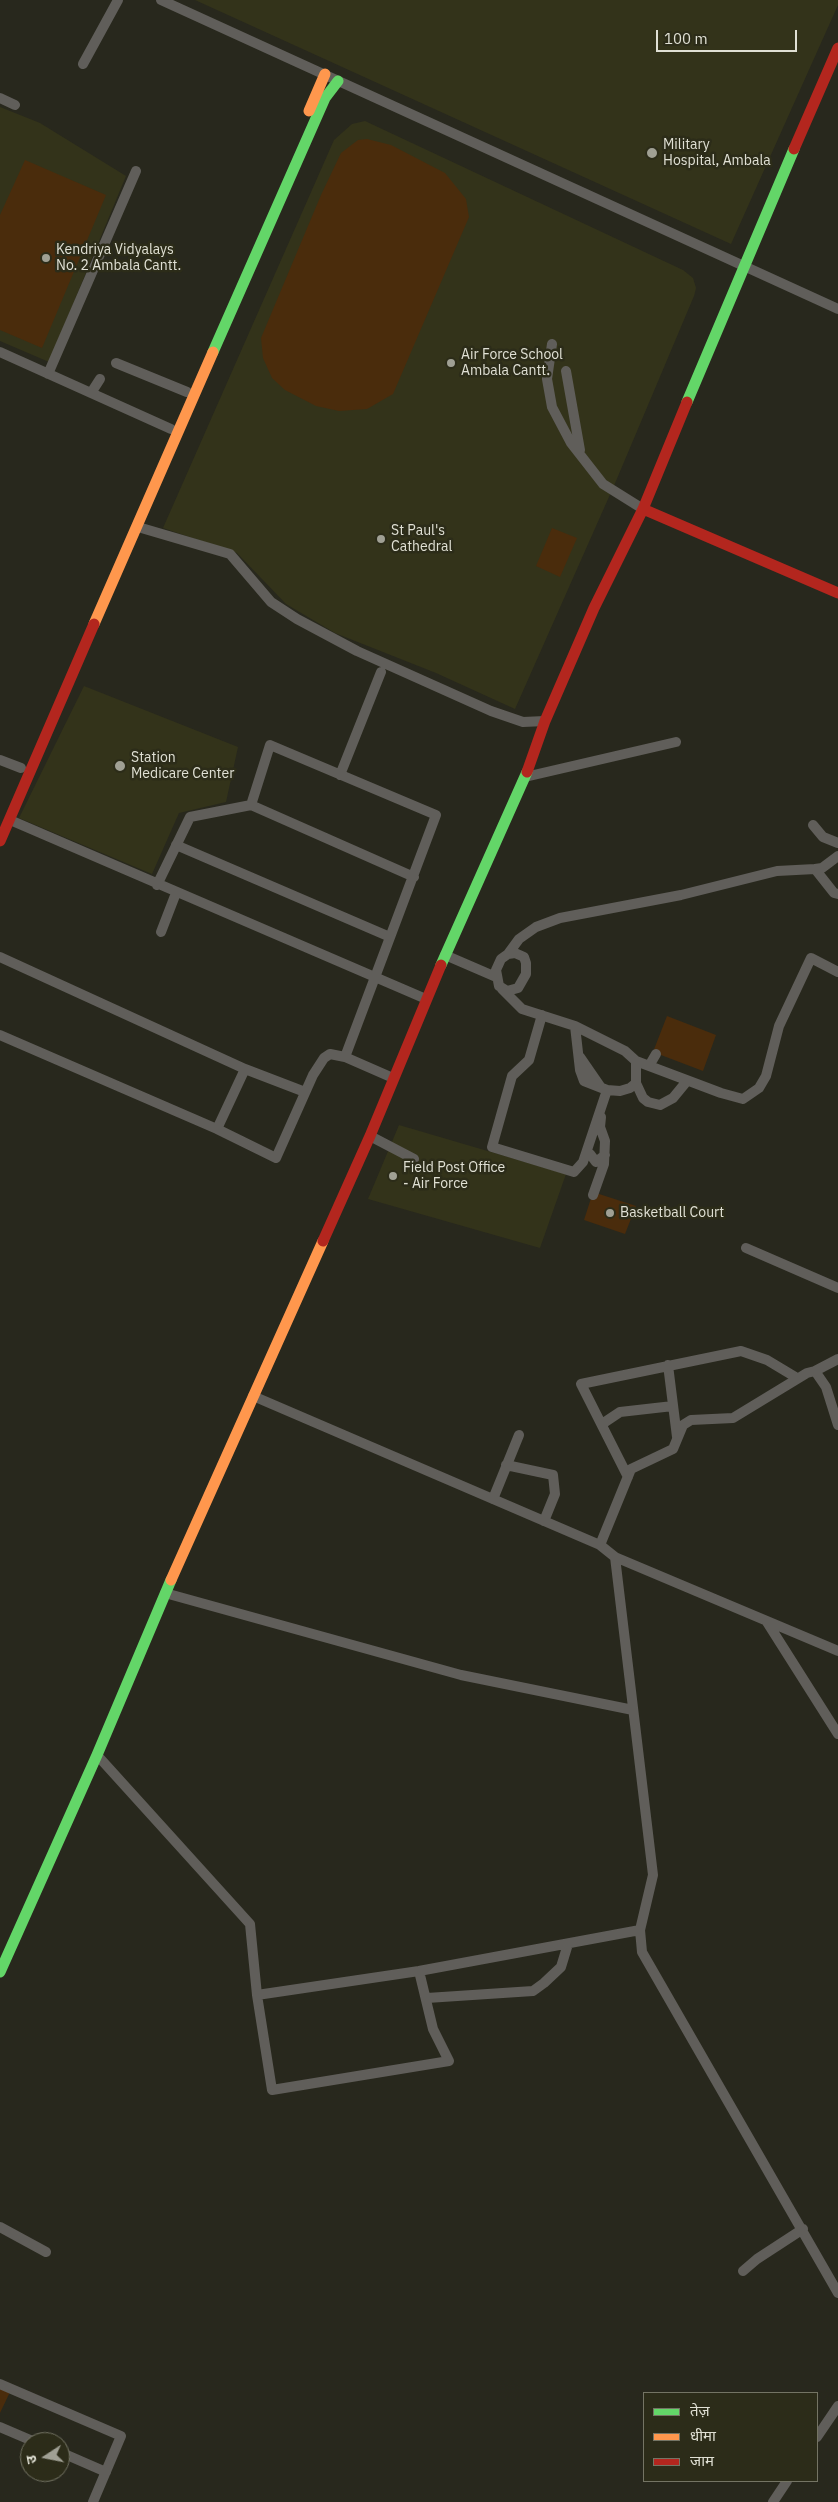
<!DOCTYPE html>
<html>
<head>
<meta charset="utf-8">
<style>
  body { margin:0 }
  #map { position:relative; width:838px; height:2502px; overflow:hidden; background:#28281d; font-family:"IBM Plex Sans","Noto Sans Devanagari",sans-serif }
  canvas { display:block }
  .legend { position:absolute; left:643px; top:2392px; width:175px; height:90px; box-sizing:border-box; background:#2c2c19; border:1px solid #747464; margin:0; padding:6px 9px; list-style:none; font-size:15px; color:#e0e0d4 }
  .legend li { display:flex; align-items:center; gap:10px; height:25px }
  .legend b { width:25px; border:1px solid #747464 }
  .north { position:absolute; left:20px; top:2432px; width:50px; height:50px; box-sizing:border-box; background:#2c2c19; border:1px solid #747464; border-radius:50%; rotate:259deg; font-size:14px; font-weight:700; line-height:20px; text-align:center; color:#e0e0d4 }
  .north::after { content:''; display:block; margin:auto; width:18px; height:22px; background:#a0a094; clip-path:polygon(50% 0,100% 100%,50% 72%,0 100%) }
  .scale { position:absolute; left:656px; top:30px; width:141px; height:22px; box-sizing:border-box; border:2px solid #e0e0d4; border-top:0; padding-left:6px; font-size:15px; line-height:18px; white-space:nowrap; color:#e0e0d4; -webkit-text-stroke:4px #2c2c19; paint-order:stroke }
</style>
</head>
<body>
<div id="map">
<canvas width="838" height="2502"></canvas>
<ul class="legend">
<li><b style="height:6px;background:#63d668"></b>तेज़</li>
<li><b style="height:6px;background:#ff974d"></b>धीमा</li>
<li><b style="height:6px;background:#b3261e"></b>जाम</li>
</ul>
<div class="north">उ</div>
<div class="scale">100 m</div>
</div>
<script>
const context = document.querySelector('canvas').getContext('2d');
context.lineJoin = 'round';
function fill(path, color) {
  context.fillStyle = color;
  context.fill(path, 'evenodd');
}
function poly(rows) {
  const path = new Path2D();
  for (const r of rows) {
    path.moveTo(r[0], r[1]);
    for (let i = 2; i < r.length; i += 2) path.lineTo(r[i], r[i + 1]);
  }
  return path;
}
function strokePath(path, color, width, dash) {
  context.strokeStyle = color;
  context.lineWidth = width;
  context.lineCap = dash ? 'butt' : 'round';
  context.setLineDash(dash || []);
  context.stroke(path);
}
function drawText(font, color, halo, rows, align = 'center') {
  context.font = font + ' "IBM Plex Sans",sans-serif';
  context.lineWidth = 5;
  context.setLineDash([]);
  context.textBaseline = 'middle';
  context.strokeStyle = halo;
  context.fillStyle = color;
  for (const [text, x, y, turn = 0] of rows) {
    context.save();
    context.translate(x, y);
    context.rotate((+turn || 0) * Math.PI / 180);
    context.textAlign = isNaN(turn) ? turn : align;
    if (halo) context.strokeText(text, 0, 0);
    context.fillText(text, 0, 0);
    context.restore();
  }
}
const built = poly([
  [195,0,838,0,838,5,731,244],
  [0,107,40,123,126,176,49,362,0,341],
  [365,121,683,270,693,278,696,288,694,296,616,481,515,709,436,673,335,633,286,604,237,553,163,528,334,140,352,124],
  [84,686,238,747,226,802,179,813,152,874,19,818],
  [399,1125,566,1174,540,1248,368,1199]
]);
const green = poly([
  [367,139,391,145,445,173,466,199,469,217,393,394,367,409,339,411,316,406,285,390,272,378,263,358,261,338,321,195,341,153,358,140],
  [25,160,106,195,42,348,0,330,0,215],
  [552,528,577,538,560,577,536,566],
  [667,1016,716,1035,703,1071,653,1052],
  [593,1192,636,1206,625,1234,584,1220],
  [0,2387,10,2392,0,2413]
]);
const street = poly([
  [161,0,838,309],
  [83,64,118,0],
  [0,98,15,105],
  [552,344,547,379,552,407,571,443,603,484,643,509],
  [0,352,171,429],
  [116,363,187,392],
  [566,371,580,450],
  [48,374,136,171],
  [91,393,100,379],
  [138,527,230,554,271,602,297,619,357,651,491,711,523,722,545,721],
  [0,760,21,768],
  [340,775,381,672],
  [525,777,676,742],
  [251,805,414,877],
  [10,820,426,999],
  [813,825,823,837,838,843],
  [176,845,390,937],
  [815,869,822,868,838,856],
  [157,885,190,817,251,805,270,745,436,815,345,1057],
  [161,932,176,893],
  [515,953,524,957,526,963,526,974,518,988,507,991,499,986,496,970,501,959,508,954,515,953],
  [508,954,519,939,536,927,560,918,681,895,777,871,815,869,834,893,838,894],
  [445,955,496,977],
  [0,957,245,1069,305,1092],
  [502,989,522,1009,575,1026,625,1051,636,1061,721,1093,743,1099,759,1088,766,1076,779,1026,811,958,838,972],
  [542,1015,529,1060,512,1076,492,1147,574,1172,583,1162,607,1090,584,1081,580,1070,575,1026],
  [0,1035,217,1129,276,1158,313,1075,324,1058,330,1054,345,1057,393,1078],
  [580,1057,600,1086],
  [649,1066,656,1054],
  [636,1083,643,1098,648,1102,660,1105,673,1098,687,1081],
  [607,1090,620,1091,630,1088,636,1083,636,1061],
  [217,1129,245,1069],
  [370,1136,414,1159],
  [585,1156,590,1154,596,1162,605,1155],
  [593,1195,604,1164,605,1141,600,1127,601,1117],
  [746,1248,838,1288],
  [668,1365,677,1437],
  [815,1371,838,1359],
  [253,1396,600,1545,615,1557,838,1651],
  [602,1424,620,1412,673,1406],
  [506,1465,553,1475,555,1494,544,1521],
  [628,1477,581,1384,741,1351,767,1360,797,1378],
  [493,1499,519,1435],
  [600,1545,631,1469,673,1449,683,1425,691,1420,733,1418,807,1373,815,1371,826,1387,838,1425],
  [615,1557,653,1875,640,1930,642,1952,838,2293],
  [165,1593,461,1675,633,1710],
  [767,1622,838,1734],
  [97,1755,250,1924,257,1995,272,2090,449,2061,433,2029,419,1971],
  [257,1995,419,1971,640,1930],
  [427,1998,533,1991,544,1983,561,1967,568,1944],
  [0,2227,46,2252],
  [743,2271,757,2259,803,2229],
  [0,2384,121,2436,93,2502],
  [0,2427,35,2442],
  [817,2437,838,2406],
  [60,2452,106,2472],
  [773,2502,787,2481]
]);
const fast = poly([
  [213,352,325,98,338,81],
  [687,402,794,149],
  [441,965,527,772],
  [0,1972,97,1755,171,1580]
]);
const slow = poly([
  [309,111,325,74],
  [94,624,213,352],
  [171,1580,323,1241]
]);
const jam = poly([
  [794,149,838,48],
  [643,509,838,593],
  [527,772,545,721,594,608,643,509,687,402],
  [0,841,94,624],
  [323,1241,370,1136,441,965]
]);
const markers = [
  [652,153,6,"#a0a094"],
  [46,258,5,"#a0a094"],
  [451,363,5,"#a0a094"],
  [381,539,5,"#a0a094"],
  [120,766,6,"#a0a094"],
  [393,1176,5,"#a0a094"],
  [610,1213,5,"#a0a094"]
];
const poiNames = [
  ["Military",663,145],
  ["Hospital, Ambala",663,161],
  ["Kendriya Vidyalays",56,250],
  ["No. 2 Ambala Cantt.",56,266],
  ["Air Force School",461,355],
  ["Ambala Cantt.",461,371],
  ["St Paul's",391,531],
  ["Cathedral",391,547],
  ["Station",131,758],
  ["Medicare Center",131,774],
  ["Field Post Office",403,1168],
  ["- Air Force",403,1184],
  ["Basketball Court",620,1213]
];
fill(built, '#33331a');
fill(green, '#4a2c0c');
strokePath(street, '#605e5a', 10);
strokePath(fast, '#63d668', 11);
strokePath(slow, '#ff974d', 11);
strokePath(jam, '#b3261e', 11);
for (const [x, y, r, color] of markers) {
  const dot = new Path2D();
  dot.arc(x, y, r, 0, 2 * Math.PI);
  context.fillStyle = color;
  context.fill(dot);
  strokePath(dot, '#2c2c19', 2);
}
drawText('14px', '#e0e0d4', '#2c2c19', poiNames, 'left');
</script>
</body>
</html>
